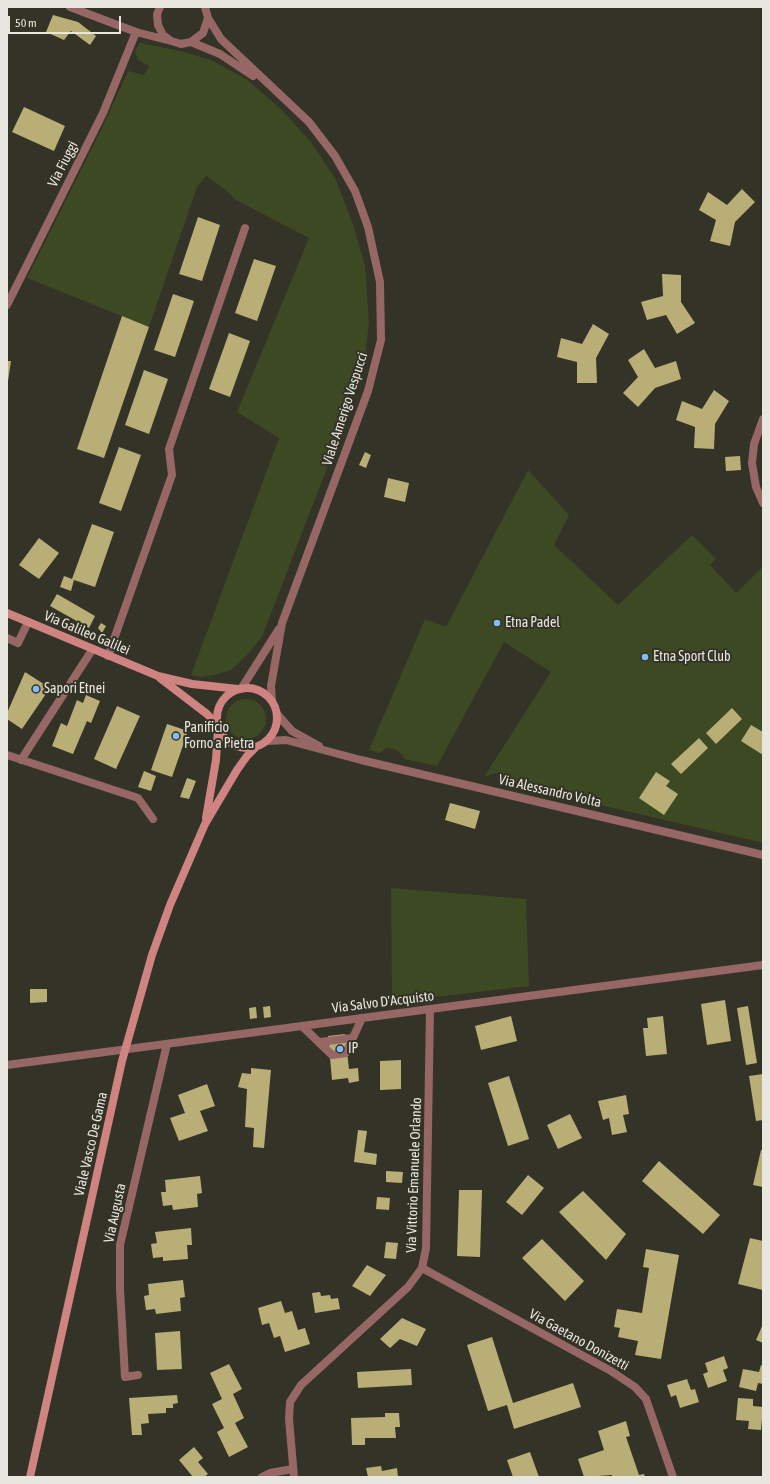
<!DOCTYPE html>
<html>
<head>
<meta charset="utf-8">
<style>
  body { margin:0 }
  #map { position:relative; width:770px; height:1484px; overflow:hidden; background:#343327; font-family:"Asap Condensed",sans-serif }
  canvas { display:block }
  .frame { position:absolute; inset:0; border:8px solid #e7e6df; pointer-events:none }
  .scale { position:absolute; left:8px; top:16px; width:113px; height:18px; box-sizing:border-box; border:2px solid #e7e6df; border-top:0; padding-left:5px; font-size:12px; line-height:14px; white-space:nowrap; color:#e7e6df; -webkit-text-stroke:3px #343327; paint-order:stroke }
</style>
</head>
<body>
<div id="map">
<canvas width="770" height="1484"></canvas>
<div class="frame"></div>
<div class="scale">50 m</div>
</div>
<script>
const context = document.querySelector('canvas').getContext('2d');
context.lineJoin = 'round';
function fill(path, color) {
  context.fillStyle = color;
  context.fill(path, 'evenodd');
}
function poly(rows) {
  const path = new Path2D();
  for (const r of rows) {
    if (r.length === 3) {
      path.moveTo(r[0] + r[2], r[1]);
      path.arc(r[0], r[1], r[2], 0, 2 * Math.PI);
      continue;
    }
    path.moveTo(r[0], r[1]);
    for (let i = 2; i < r.length; i += 2) path.lineTo(r[i], r[i + 1]);
  }
  return path;
}
function strokePath(path, color, width, dash) {
  context.strokeStyle = color;
  context.lineWidth = width;
  context.lineCap = dash ? 'butt' : 'round';
  context.setLineDash(dash || []);
  context.stroke(path);
}
function drawText(font, color, halo, rows, align = 'center') {
  context.font = font + ' "Asap Condensed",sans-serif';
  context.lineWidth = 4;
  context.setLineDash([]);
  context.textBaseline = 'middle';
  context.strokeStyle = halo;
  context.fillStyle = color;
  for (const [text, x, y, turn = 0] of rows) {
    context.save();
    context.translate(x, y);
    context.rotate((+turn || 0) * Math.PI / 180);
    context.textAlign = isNaN(turn) ? turn : align;
    if (halo) context.strokeText(text, 0, 0);
    context.fillText(text, 0, 0);
    context.restore();
  }
}
const green = poly([
  [140,43,180,51,211,60,246,79,281,109,311,142,336,180,353,224,365,266,369,322,365,355,332,455,262,637,247,655,231,670,214,675,200,677,191,675,279,438,237,412,309,238,236,200,226,190,206,176,197,187,149,327,27,278,102,128,128,71,144,75,149,66,138,60,135,51],
  [528,470,569,515,554,545,618,605,692,535,716,559,710,565,736,593,763,567,763,843,511,784,508,776,496,773,484,777,551,672,504,642,437,766,405,759,398,751,394,749,387,748,379,753,369,750,425,619,446,627],
  [246,719,20],
  [391,888,526,899,529,986,392,1002]
]);
const building = poly([
  [53,15,78,22,96,36,90,45,71,31,64,40,46,32],
  [24,107,65,126,54,151,12,132],
  [742,189,755,202,735,222,730,246,710,241,716,220,699,210,708,192,727,205],
  [198,217,220,225,202,281,179,274],
  [254,259,276,266,257,321,235,313],
  [662,274,681,275,681,302,695,323,677,334,666,315,647,320,641,302,663,296],
  [173,294,194,301,175,357,154,350],
  [122,316,149,327,104,458,77,449],
  [593,324,609,334,596,358,597,383,577,383,577,362,557,357,561,338,582,344],
  [229,333,250,341,230,397,209,389],
  [644,349,655,368,676,361,681,379,655,388,638,407,623,393,638,377,628,360],
  [7,361,11,361,8,381,7,380],
  [144,370,168,379,149,434,125,425],
  [714,390,729,401,715,424,714,449,694,448,695,427,676,420,682,401,702,409],
  [119,447,141,455,121,511,99,503],
  [365,452,371,455,366,468,359,465],
  [740,456,741,470,726,471,725,457],
  [388,478,409,483,405,502,384,497],
  [92,524,114,532,95,587,74,580,71,591,60,587,64,576,72,579],
  [39,538,59,553,39,579,19,565],
  [57,594,95,616,89,628,50,606],
  [101,623,106,626,102,633,98,628],
  [25,672,50,688,22,729,7,719,7,713],
  [86,695,100,701,91,723,87,721,73,754,52,746,61,723,67,726,77,700,83,703],
  [117,706,140,716,116,769,94,759],
  [732,708,742,719,716,744,706,733],
  [167,724,188,731,172,777,151,770],
  [751,725,763,732,763,755,741,741],
  [699,738,708,748,681,774,671,764],
  [144,771,156,776,151,791,138,787],
  [656,772,670,781,666,786,678,794,664,815,639,798],
  [187,778,196,781,189,799,180,797],
  [450,803,480,811,475,829,445,820],
  [30,989,47,989,47,1002,30,1003],
  [725,1000,731,1041,707,1045,701,1004],
  [270,1006,271,1017,264,1018,263,1007],
  [748,1006,757,1063,746,1065,737,1008],
  [256,1007,257,1018,250,1019,249,1008],
  [511,1016,517,1041,481,1050,475,1026],
  [663,1016,667,1054,646,1056,643,1028,648,1028,647,1018],
  [345,1034,349,1069,358,1068,359,1081,349,1083,348,1078,332,1080,328,1036],
  [401,1060,401,1089,380,1090,380,1061],
  [251,1068,271,1070,264,1148,253,1147,254,1128,245,1127,247,1089,238,1087,242,1073,251,1074],
  [763,1074,763,1120,756,1121,749,1076],
  [509,1076,529,1139,508,1146,488,1083],
  [207,1084,215,1106,200,1111,208,1131,179,1141,170,1118,185,1113,178,1095],
  [626,1095,629,1114,623,1115,627,1132,612,1135,609,1118,603,1120,598,1101],
  [570,1114,582,1138,558,1149,547,1125],
  [358,1130,367,1131,364,1152,377,1154,376,1165,354,1162],
  [761,1150,763,1150,763,1187,753,1185],
  [659,1161,720,1215,703,1234,642,1181],
  [386,1171,403,1172,402,1183,386,1182],
  [528,1175,544,1188,522,1215,506,1202],
  [200,1176,202,1193,197,1194,198,1207,173,1210,172,1205,163,1206,161,1192,166,1192,165,1180],
  [459,1190,482,1190,480,1257,457,1256],
  [583,1191,626,1234,606,1260,559,1212],
  [377,1197,390,1198,389,1210,376,1209],
  [191,1228,192,1245,187,1245,188,1259,163,1261,163,1257,153,1258,151,1244,157,1243,155,1232],
  [750,1238,763,1241,763,1290,738,1284],
  [542,1239,584,1281,565,1301,522,1258],
  [386,1242,398,1243,396,1259,384,1258],
  [646,1249,679,1255,661,1359,635,1355,638,1341,618,1337,620,1328,614,1327,617,1309,642,1313,649,1268,643,1267],
  [367,1265,386,1275,370,1296,352,1286],
  [183,1280,185,1297,180,1298,181,1311,156,1314,155,1309,146,1310,144,1296,149,1295,148,1284],
  [320,1292,321,1296,330,1295,331,1299,338,1298,340,1309,315,1313,312,1293],
  [281,1301,285,1313,292,1311,298,1330,305,1328,310,1344,285,1352,280,1336,274,1338,269,1323,262,1325,258,1308],
  [402,1318,426,1329,417,1346,400,1339,390,1348,380,1339],
  [763,1324,763,1343,756,1340],
  [180,1331,182,1369,157,1370,155,1333],
  [492,1337,513,1403,573,1383,581,1407,514,1429,507,1405,488,1411,467,1345],
  [724,1356,728,1368,723,1370,727,1381,708,1388,703,1374,708,1372,705,1363],
  [229,1364,242,1389,233,1394,244,1418,235,1423,248,1447,229,1457,217,1432,224,1428,212,1404,222,1399,210,1373],
  [761,1365,763,1366,763,1384,758,1383,756,1391,739,1387,743,1369,759,1372],
  [411,1369,412,1385,358,1388,357,1372],
  [687,1379,691,1390,695,1389,699,1402,680,1408,676,1395,671,1397,667,1385],
  [177,1395,178,1403,173,1404,173,1408,166,1408,166,1413,148,1414,149,1423,141,1424,142,1435,132,1435,129,1398],
  [738,1398,753,1399,753,1406,763,1407,761,1430,748,1429,749,1421,736,1420],
  [385,1413,399,1413,400,1427,395,1427,396,1438,365,1438,365,1445,352,1445,351,1418,385,1417],
  [626,1421,630,1436,626,1437,639,1475,644,1474,645,1477,612,1477,612,1475,584,1477,578,1459,604,1450,598,1431],
  [194,1447,203,1458,198,1462,208,1474,204,1477,193,1477,179,1460],
  [530,1452,539,1477,513,1477,507,1460],
  [381,1466,382,1471,397,1468,398,1477,368,1477,366,1468]
]);
const service = poly([
  [7,638,18,643,28,622],
  [108,656,172,475,169,449,245,228],
  [302,1026,332,1055,346,1053,362,1018],
  [320,1042,352,1038]
]);
const minor = poly([
  [7,305,103,113,136,32],
  [7,755,138,798,153,819],
  [21,760,92,650],
  [422,1268,611,1371,635,1387,646,1399,673,1477],
  [138,1375,125,1377,120,1289,120,1245,167,1044],
  [262,1477,270,1473,293,1469],
  [294,1477,289,1419,290,1402,301,1385,408,1287,422,1268,426,1248,430,1010]
]);
const tertiary = poly([
  [70,7,136,32,171,41],
  [160,7,157,14,158,25,163,35,171,41,181,44,191,42,203,33,208,18,205,7],
  [208,18,221,39,309,122,335,156,355,191,368,227,380,282,381,340,368,391,282,623,271,686,272,701],
  [191,42,220,54,253,76],
  [763,419,754,444,752,463,756,487,763,503],
  [241,689,279,629],
  [277,714,292,731,319,746],
  [267,741,286,740,361,760,763,855],
  [7,1065,763,965]
]);
const secondary = poly([
  [7,613,158,676,192,684,238,689],
  [160,678,207,714,218,725],
  [247,718,30],
  [206,818,216,760,218,728],
  [30,1477,122,1061,152,955,170,905,205,824,237,770,247,756,256,747]
]);
const markers = [
  [497,623,4,"#82bcfa"],
  [645,657,4,"#82bcfa"],
  [36,689,4,"#82bcfa"],
  [176,736,4,"#82bcfa"],
  [340,1049,4,"#82bcfa"]
];
const streetNames = [
  ["Via Fiuggi",63,164,-63],
  ["Viale Amerigo Vespucci",345,409,-72],
  ["Via Galileo Galilei",87,633,23],
  ["Via Alessandro Volta",550,791,13],
  ["Via Salvo D'Acquisto",383,1002,-7],
  ["Viale Vasco De Gama",91,1144,-77],
  ["Via Vittorio Emanuele Orlando",414,1175,-88],
  ["Via Augusta",115,1213,-78],
  ["Via Gaetano Donizetti",579,1340,29]
];
const poiNames = [
  ["Etna Padel",505,623],
  ["Etna Sport Club",653,657],
  ["Sapori Etnei",44,689],
  ["Panificio",184,728],
  ["Forno a Pietra",184,744],
  ["IP",348,1049]
];
fill(green, '#3d4922');
fill(building, '#b9af76');
strokePath(service, '#976765', 8);
strokePath(minor, '#976765', 8);
strokePath(tertiary, '#976765', 8);
strokePath(secondary, '#cf8481', 8);
for (const [x, y, r, color] of markers) {
  const dot = new Path2D();
  dot.arc(x, y, r, 0, 2 * Math.PI);
  context.fillStyle = color;
  context.fill(dot);
  strokePath(dot, '#343327', 1.5);
}
drawText('14px', '#e7e6df', '#343327', streetNames);
drawText('14px', '#e7e6df', '#343327', poiNames, 'left');
</script>
</body>
</html>
